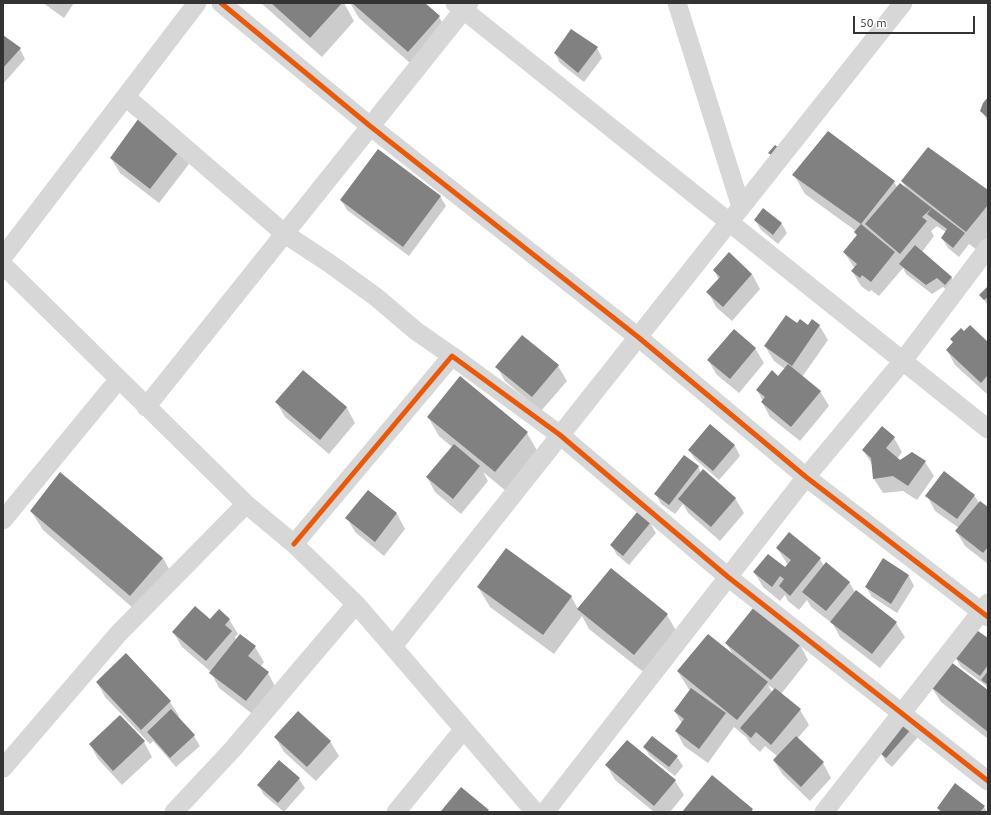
<!DOCTYPE html>
<html>
<head>
<meta charset="utf-8">
<style>
  body { margin:0 }
  #map { position:relative; width:991px; height:815px; overflow:hidden; background:#fff; font-family:Ubuntu,sans-serif }
  canvas { display:block }
  .frame { position:absolute; inset:0; border:4px solid #333; pointer-events:none }
  .scale { position:absolute; left:853px; top:16px; width:122px; height:18px; box-sizing:border-box; border:2px solid #333; border-top:0; padding-left:5px; font-size:12px; line-height:14px; white-space:nowrap; color:#333; -webkit-text-stroke:3px #fff; paint-order:stroke }
</style>
</head>
<body>
<div id="map">
<canvas width="991" height="815"></canvas>
<div class="frame"></div>
<div class="scale">50 m</div>
</div>
<script>
const context = document.querySelector('canvas').getContext('2d');
context.lineJoin = 'round';
function fill(path, color) {
  context.fillStyle = color;
  context.fill(path, 'evenodd');
}
function poly(rows) {
  const path = new Path2D();
  for (const r of rows) {
    path.moveTo(r[0], r[1]);
    for (let i = 2; i < r.length; i += 2) path.lineTo(r[i], r[i + 1]);
  }
  return path;
}
function strokePath(path, color, width, dash) {
  context.strokeStyle = color;
  context.lineWidth = width;
  context.lineCap = dash ? 'butt' : 'round';
  context.setLineDash(dash || []);
  context.stroke(path);
}
const shadow = poly([
  [43,3,74,3,64,18],
  [261,3,344,3,354,21,322,57],
  [350,3,423,3,439,17,450,36,419,71,359,18],
  [3,37,20,49,25,59,3,84],
  [597,48,602,58,584,82,560,63,555,53],
  [988,98,988,122,981,110],
  [180,149,189,164,159,203,120,173,111,158],
  [794,175,894,182,897,187,907,190,902,181,988,191,988,238,977,250,969,244,959,257,948,248,942,238,946,232,937,226,931,231,934,236,922,252,951,277,957,287,951,294,943,287,932,294,906,274,903,268,879,296,871,290,869,292,861,286,852,271,855,269,844,252,858,236,855,232,856,231,805,194],
  [440,196,446,206,409,256,347,210,341,200],
  [755,220,782,224,787,233,778,244,761,230],
  [714,270,752,274,760,289,732,321,716,307,708,292,719,280],
  [988,288,988,304,987,304,980,295],
  [798,324,809,326,819,325,828,340,802,377,820,391,829,406,800,441,770,417,762,402,763,401,757,390,778,377,785,369,774,361,765,346],
  [964,332,988,343,988,395,955,365,947,350],
  [755,348,764,363,739,393,717,375,708,360],
  [558,366,567,381,541,411,505,381,497,367],
  [303,371,347,408,355,423,329,454,285,417,277,403],
  [428,417,527,433,538,452,506,491,483,472,488,481,461,514,435,492,427,477,452,447,439,436],
  [710,425,735,446,740,456,719,480,695,459,689,450],
  [894,438,902,452,897,459,900,462,925,462,934,476,917,500,903,491,883,493,874,479,873,466,863,450],
  [698,466,701,473,735,498,744,513,720,541,688,513,683,504,675,514,661,504,656,494],
  [368,491,397,514,405,529,384,556,355,532,347,518],
  [974,495,979,503,988,509,988,564,965,546,956,531,959,528,935,511,927,496],
  [31,511,163,558,174,578,141,615,43,530],
  [638,513,650,523,656,533,629,565,617,555,611,545],
  [777,548,820,559,824,566,849,582,855,592,896,623,905,637,880,668,840,637,833,624,811,607,807,600,799,610,788,601,785,595,780,601,763,587,754,572,785,569,788,565],
  [884,560,909,576,914,586,897,613,872,597,866,587],
  [478,587,571,596,578,609,667,615,678,634,646,674,589,629,582,616,554,654,490,607],
  [229,619,238,634,235,637,236,640,255,647,264,662,260,667,268,673,276,688,255,716,219,688,211,672,182,647,173,632,210,620],
  [988,640,988,690,985,685,961,667,955,657],
  [726,643,800,645,808,660,781,694,800,710,809,725,797,739,823,763,831,778,810,801,783,775,774,761,778,757,765,746,760,752,750,743,746,737,734,727,708,763,684,746,676,731,682,723,675,712,690,691,678,672,734,656],
  [768,685,775,690,772,692],
  [126,654,170,702,179,716,178,718,194,736,200,746,176,767,153,741,150,744,105,697,97,682],
  [932,688,988,691,988,739,941,702],
  [906,722,918,737,892,767,886,762,881,753],
  [275,737,330,741,339,756,316,781,284,752],
  [144,742,152,757,122,785,98,759,90,744],
  [644,747,677,757,683,766,675,776,650,756],
  [607,766,675,781,684,795,670,812,654,812,615,780],
  [299,779,305,788,284,812,264,795,258,785],
  [984,807,987,812,940,812,938,808]
]);
const building = poly([
  [271,3,342,3,310,38],
  [352,3,425,3,440,16,408,52],
  [571,29,598,47,578,73,554,53],
  [3,35,21,48,3,68],
  [988,97,988,118,980,111,983,103],
  [141,115,181,149,150,189,110,158],
  [828,131,895,181,861,224,792,175],
  [775,145,782,150,776,158,768,153],
  [928,147,988,190,988,205,966,232,901,181],
  [378,149,441,196,403,247,340,200],
  [900,183,932,208,965,233,953,248,941,238,947,229,927,214,932,208,922,217,927,221,900,254,865,224],
  [763,208,782,223,773,235,754,220],
  [861,224,895,252,871,282,862,275,860,278,851,271,857,264,843,252,857,235,854,232],
  [915,245,952,277,945,285,937,278,926,285,899,264],
  [729,252,752,274,723,307,706,292,720,277,713,270],
  [988,286,988,297,984,300,979,295],
  [786,315,797,323,800,319,808,325,812,319,820,325,792,366,764,346],
  [970,325,988,342,988,375,981,383,946,350,953,342,950,339,961,328,964,331],
  [734,329,756,348,730,379,707,360],
  [522,335,559,365,532,397,495,367],
  [788,364,821,391,791,427,761,402,765,397,756,390,772,370,778,376],
  [303,370,347,407,320,440,275,402],
  [460,376,528,432,495,472,427,417],
  [710,424,735,445,713,471,688,450],
  [882,426,895,437,886,448,900,460,912,452,926,461,908,486,893,476,873,479,871,458,862,450],
  [454,444,480,466,453,499,426,477],
  [684,455,699,466,669,505,654,494],
  [703,469,736,498,711,527,678,499],
  [944,471,975,495,957,519,925,496],
  [60,472,163,558,130,596,30,511],
  [368,490,397,513,375,542,345,518],
  [980,501,988,507,988,547,983,553,955,531],
  [638,511,651,522,623,556,610,545],
  [789,532,821,558,790,596,779,586,784,579,780,576,772,587,753,572,768,554,785,567,791,560,776,548],
  [506,548,572,596,543,635,477,587],
  [883,558,909,575,891,604,865,587],
  [826,562,850,582,826,611,802,592],
  [611,568,668,614,634,655,577,609],
  [856,590,897,622,872,654,830,622],
  [195,606,210,619,219,609,230,619,225,625,232,631,206,661,172,632],
  [754,607,801,644,771,680,725,643],
  [975,629,988,638,988,665,980,676,954,657],
  [240,634,256,646,248,656,269,672,246,701,209,673],
  [708,634,768,682,737,720,677,671],
  [126,653,171,701,141,730,96,682],
  [951,662,988,690,988,732,931,687],
  [988,671,988,685,981,680],
  [691,688,726,713,699,749,675,731,684,719,674,711],
  [775,688,801,709,771,745,756,732,751,738,740,728],
  [171,709,195,735,170,758,147,732],
  [298,711,331,741,307,767,274,737],
  [120,715,145,741,113,771,89,744],
  [906,721,913,727,886,758,879,752],
  [652,736,678,756,669,767,643,747],
  [796,736,824,762,801,787,773,760],
  [627,740,676,780,654,806,605,765],
  [279,760,300,778,278,803,257,785],
  [712,775,753,809,751,812,682,812],
  [955,783,985,806,980,812,942,812,937,808],
  [461,787,489,810,487,812,443,812,441,811]
]);
const minor = poly([
  [221,3,370,126,638,337,806,477,988,617],
  [455,3,988,429],
  [677,3,741,207],
  [126,97,285,234,329,263,376,297,416,331,452,356],
  [3,257,197,3],
  [3,265,246,504,294,544,356,604,535,812],
  [146,407,469,3],
  [3,520,119,379],
  [294,544,452,356,560,435,728,577,988,781],
  [393,646,903,3],
  [3,768,119,633,246,504],
  [174,812,232,750,356,604],
  [396,812,464,729],
  [545,812,806,477,902,362,988,248],
  [824,812,988,603]
]);
const cycleway = poly([
  [221,3,370,126,638,337,806,477,988,617],
  [294,544,452,356,560,435,728,577,988,781]
]);
fill(shadow, '#0003');
fill(building, '#818181');
strokePath(minor, '#d7d7d7', 19);
strokePath(cycleway, '#e8590c', 5);
</script>
</body>
</html>
